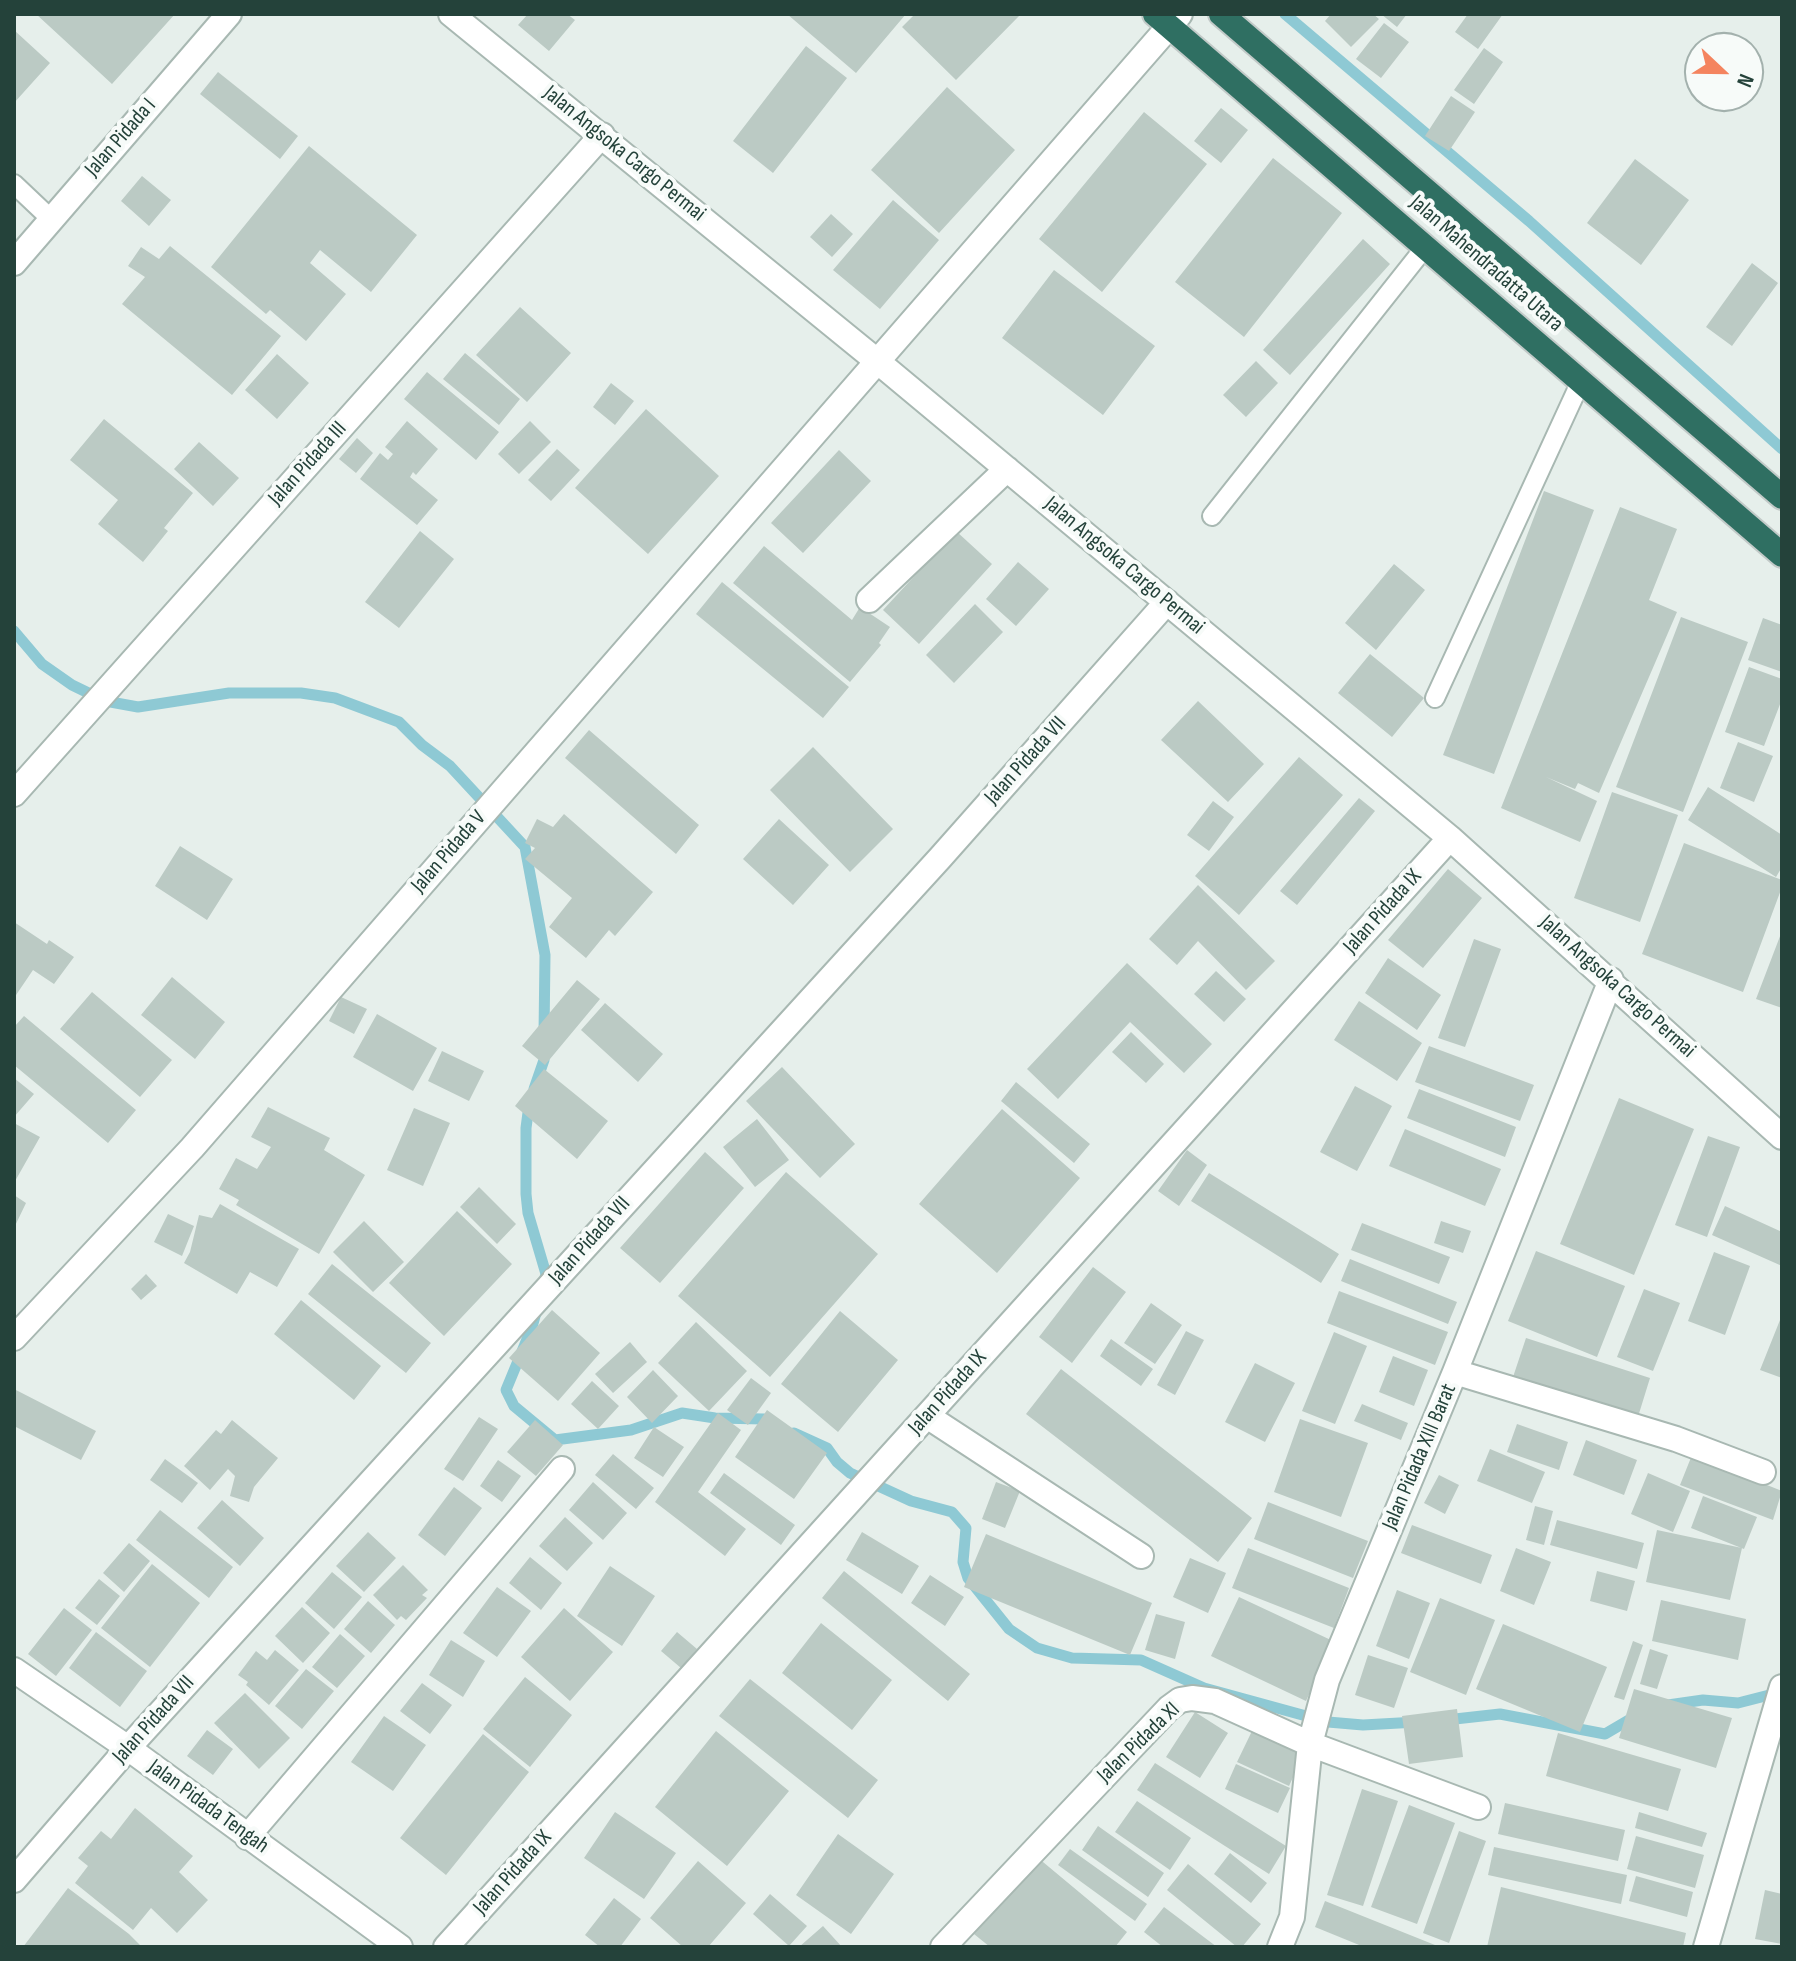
<!DOCTYPE html>
<html>
<head>
<meta charset="utf-8">
<style>
  body { margin:0 }
  #map { position:relative; width:1796px; height:1961px; overflow:hidden; background:#e6efeb; font-family:"Sofia Sans Condensed",sans-serif }
  canvas { display:block }
  .frame { position:absolute; inset:0; border:16px solid #24423a; pointer-events:none }
  .north { position:absolute; left:1684px; top:32px; width:80px; height:80px; box-sizing:border-box; background:#f7fbf9; border:2px solid #a3b1ad; border-radius:50%; rotate:112deg; font-size:22px; font-weight:700; line-height:32px; text-align:center; color:#24423a }
  .north::after { content:''; display:block; margin:auto; width:28px; height:36px; background:#f4845f; clip-path:polygon(50% 0,100% 100%,50% 72%,0 100%) }
</style>
</head>
<body>
<div id="map">
<canvas width="1796" height="1961"></canvas>
<div class="frame"></div>
<div class="north">N</div>
</div>
<script>
const context = document.querySelector('canvas').getContext('2d');
context.lineJoin = 'round';
function poly(rows) {
  const path = new Path2D();
  for (const r of rows) {
    path.moveTo(r[0], r[1]);
    for (let i = 2; i < r.length; i += 2) path.lineTo(r[i], r[i + 1]);
  }
  return path;
}
function strokePath(path, color, width, dash) {
  context.strokeStyle = color;
  context.lineWidth = width;
  context.lineCap = dash ? 'butt' : 'round';
  context.setLineDash(dash || []);
  context.stroke(path);
}
function fill(path, color) {
  context.fillStyle = color;
  context.fill(path, 'evenodd');
}
function drawText(font, color, halo, rows, align = 'center') {
  context.font = font + ' "Sofia Sans Condensed",sans-serif';
  context.lineWidth = 8;
  context.setLineDash([]);
  context.textBaseline = 'middle';
  context.strokeStyle = halo;
  context.fillStyle = color;
  for (const [text, x, y, turn = 0] of rows) {
    context.save();
    context.translate(x, y);
    context.rotate((+turn || 0) * Math.PI / 180);
    context.textAlign = isNaN(turn) ? turn : align;
    if (halo) context.strokeText(text, 0, 0);
    context.fillText(text, 0, 0);
    context.restore();
  }
}
const stream = poly([
  [1285,14,1529,221,1782,449],
  [14,631,42,664,72,685,105,701,138,707,229,693,301,693,335,698,399,722,422,745,450,766,525,847,545,955,544,1034],
  [534,1089,544,1060,544,1052],
  [529,1105,526,1128,526,1194,528,1213,546,1274,543,1285],
  [537,1309,532,1327,506,1390,514,1406,555,1440,631,1430,682,1413,715,1418,764,1419,775,1424],
  [794,1433,827,1448,837,1462,850,1473,911,1501,952,1512,966,1528,963,1562,968,1578,1009,1629,1037,1648,1072,1658,1141,1660,1204,1688,1328,1722,1363,1725,1417,1722],
  [1668,1705,1703,1700,1738,1703,1781,1692],
  [1446,1720,1500,1714,1605,1734,1634,1717]
]);
const building = poly([
  [36,14,175,14,112,84],
  [528,14,567,14,575,20,549,51,518,25],
  [787,14,906,14,856,73],
  [915,14,1021,14,956,80,902,27],
  [1331,14,1373,14,1379,19,1351,47,1325,21],
  [1381,14,1407,14,1397,27],
  [1468,14,1503,14,1478,49,1455,32],
  [1384,23,1409,42,1381,78,1356,59],
  [14,30,50,63,14,103],
  [806,46,847,78,773,173,733,141],
  [1484,48,1503,62,1474,104,1454,90],
  [218,72,298,136,280,159,200,94],
  [947,87,1015,150,939,233,871,170],
  [1451,96,1475,112,1449,151,1425,136],
  [1221,108,1248,130,1221,163,1194,141],
  [1144,112,1207,164,1102,292,1039,239],
  [309,146,417,235,371,292,320,250,310,263,346,294,306,341,270,310,266,314,211,267],
  [1273,158,1342,213,1244,337,1175,282],
  [1635,159,1689,200,1641,265,1587,223],
  [142,176,171,200,149,226,121,201],
  [893,200,939,240,880,309,833,270],
  [831,214,853,234,832,257,810,237],
  [1363,239,1390,264,1290,375,1263,350],
  [170,246,281,336,232,395,122,304,145,277,128,266,141,247,159,259],
  [1752,263,1778,283,1732,346,1706,327],
  [1054,270,1155,346,1103,415,1002,338],
  [520,307,571,353,527,402,476,355],
  [465,353,520,399,499,425,443,379],
  [277,354,309,383,277,419,245,390],
  [1256,361,1278,383,1246,417,1223,395],
  [427,372,499,432,476,460,404,399],
  [611,383,634,401,615,425,593,407],
  [646,409,719,476,648,554,575,488],
  [104,419,193,493,164,528,168,531,143,562,98,524,118,500,70,460],
  [407,421,438,449,416,475,413,472,410,477,438,500,417,525,360,479,380,453,388,460,393,454,385,447],
  [530,421,551,442,519,474,498,454],
  [357,438,373,453,356,473,339,459],
  [199,442,239,478,213,506,174,469],
  [557,449,580,470,551,501,528,480],
  [839,450,871,481,803,553,771,523],
  [1544,491,1594,510,1494,774,1443,755],
  [1620,507,1677,529,1649,600,1677,612,1599,793,1578,783,1575,789,1546,777,1597,801,1580,842,1501,808],
  [420,531,454,559,399,628,365,602],
  [956,531,992,564,919,644,883,610],
  [764,546,852,620,860,607,890,627,879,643,881,645,850,682,733,583],
  [1018,562,1049,589,1016,626,986,599],
  [1394,564,1425,590,1376,650,1345,623],
  [722,582,849,687,823,718,696,614],
  [975,604,1003,632,954,683,926,655],
  [1681,617,1748,642,1683,812,1616,787],
  [1763,618,1782,625,1782,672,1748,660],
  [1370,654,1424,698,1392,737,1338,693],
  [1749,667,1782,679,1782,699,1764,746,1725,732],
  [1198,701,1264,764,1228,802,1161,740],
  [589,730,699,825,676,854,565,758],
  [1738,742,1773,756,1754,802,1720,788],
  [813,747,893,829,850,872,770,790],
  [1299,757,1343,795,1239,915,1195,876],
  [1708,787,1782,835,1782,867,1776,877,1688,820],
  [1612,792,1678,815,1640,922,1574,898],
  [1359,798,1375,811,1297,905,1280,891],
  [1213,801,1234,817,1209,851,1187,835],
  [564,814,653,892,615,936,609,930,586,958,549,927,572,898,525,859,535,848,525,843,537,819,553,827],
  [779,819,829,865,793,905,743,859],
  [1684,843,1782,880,1782,887,1743,992,1642,954],
  [180,846,233,879,207,920,155,886],
  [1448,869,1482,898,1423,968,1388,940],
  [1198,885,1275,961,1246,990,1198,941,1177,965,1149,939],
  [14,922,47,944,49,940,74,957,54,984,33,970,14,998],
  [1782,931,1782,1008,1756,999],
  [1474,939,1501,949,1465,1047,1438,1038],
  [1388,958,1441,995,1417,1030,1365,993],
  [1127,963,1212,1044,1184,1073,1130,1022,1058,1099,1027,1069],
  [1216,971,1246,999,1224,1022,1194,994],
  [172,977,225,1022,195,1059,141,1015],
  [577,980,600,999,545,1065,522,1046],
  [92,992,172,1060,140,1097,60,1029],
  [341,997,367,1009,354,1034,329,1021],
  [1359,1001,1422,1043,1397,1081,1334,1040],
  [605,1003,663,1054,638,1082,581,1030],
  [377,1014,437,1048,413,1091,353,1057],
  [24,1016,136,1110,108,1143,14,1065,14,1027],
  [1131,1032,1164,1064,1146,1083,1112,1052],
  [1429,1046,1534,1085,1520,1121,1415,1082],
  [442,1051,484,1071,469,1101,428,1081],
  [782,1067,855,1144,820,1178,746,1101],
  [544,1069,608,1121,577,1159,515,1106],
  [14,1078,34,1094,14,1117],
  [1016,1082,1090,1144,1074,1163,1001,1101],
  [1355,1086,1392,1106,1357,1171,1320,1152],
  [1419,1089,1516,1127,1505,1157,1407,1118],
  [1619,1098,1694,1129,1634,1275,1560,1244],
  [268,1107,330,1138,324,1150,365,1175,319,1254,236,1205,239,1200,219,1189,236,1158,257,1169,271,1147,251,1137],
  [414,1108,450,1123,423,1186,387,1170],
  [1002,1109,1080,1178,997,1273,919,1204],
  [757,1119,789,1160,755,1187,723,1147],
  [14,1123,40,1137,14,1183],
  [1405,1129,1501,1169,1485,1206,1389,1166],
  [1708,1136,1740,1147,1707,1237,1675,1225],
  [1187,1150,1207,1165,1179,1206,1158,1191],
  [705,1152,744,1188,660,1283,620,1248],
  [786,1172,878,1254,770,1377,678,1296],
  [1209,1173,1339,1254,1321,1283,1191,1201],
  [479,1187,516,1224,497,1244,460,1207],
  [14,1195,26,1203,14,1228],
  [220,1204,299,1249,277,1287,250,1272,237,1294,184,1263,190,1252,199,1215,212,1218],
  [1725,1206,1782,1232,1782,1266,1712,1235],
  [457,1211,512,1264,444,1336,389,1283],
  [168,1214,194,1226,182,1256,154,1242],
  [364,1221,404,1262,373,1292,333,1252],
  [1441,1221,1471,1231,1463,1253,1434,1243],
  [1362,1223,1450,1257,1439,1284,1351,1250],
  [1536,1251,1625,1286,1597,1357,1508,1321],
  [1714,1252,1750,1266,1725,1335,1688,1321],
  [1350,1259,1457,1302,1448,1324,1341,1281],
  [332,1264,431,1343,406,1373,308,1294],
  [1093,1267,1126,1292,1072,1363,1039,1337],
  [146,1274,157,1286,141,1300,131,1289],
  [1644,1289,1680,1303,1653,1371,1617,1357],
  [1339,1291,1448,1332,1435,1365,1327,1323],
  [301,1300,381,1366,354,1400,274,1334],
  [1151,1303,1182,1325,1155,1364,1124,1343],
  [552,1310,600,1353,558,1401,509,1358],
  [840,1311,898,1360,838,1432,781,1384],
  [1782,1315,1782,1378,1760,1370],
  [696,1322,747,1371,709,1411,658,1363],
  [1186,1331,1204,1340,1175,1395,1157,1385],
  [1334,1332,1367,1346,1335,1424,1302,1411],
  [1526,1338,1650,1378,1637,1420,1512,1380],
  [1111,1339,1153,1369,1141,1386,1100,1356],
  [630,1342,647,1362,613,1393,595,1374],
  [1393,1356,1428,1370,1414,1406,1379,1392],
  [1255,1363,1295,1383,1265,1442,1225,1422],
  [1061,1369,1252,1518,1218,1562,1026,1414],
  [653,1370,678,1396,652,1423,627,1397],
  [751,1378,771,1393,748,1425,727,1410],
  [592,1381,619,1406,598,1429,571,1404],
  [14,1389,96,1431,81,1460,14,1426],
  [1362,1404,1408,1423,1401,1440,1354,1421],
  [767,1410,827,1453,794,1499,735,1457],
  [718,1413,741,1430,698,1492,746,1529,725,1556,655,1502],
  [479,1417,498,1429,463,1481,444,1469],
  [1300,1419,1368,1443,1341,1517,1274,1492],
  [232,1420,278,1458,254,1487,249,1502,230,1496,235,1476,228,1469,210,1490,184,1466,216,1430,221,1434],
  [535,1420,563,1445,536,1476,507,1452],
  [1517,1424,1568,1442,1559,1470,1507,1452],
  [654,1427,684,1447,663,1477,634,1458],
  [1586,1440,1637,1460,1624,1495,1573,1475],
  [1490,1449,1545,1472,1532,1503,1477,1481],
  [613,1454,654,1488,636,1509,595,1475],
  [1692,1455,1782,1491,1773,1520,1680,1485],
  [165,1459,198,1483,182,1503,150,1480],
  [498,1460,521,1476,502,1502,480,1486],
  [724,1473,795,1525,781,1545,710,1493],
  [1648,1473,1690,1491,1673,1532,1631,1514],
  [1439,1475,1459,1485,1445,1514,1424,1503],
  [593,1482,627,1513,603,1540,569,1510],
  [996,1482,1020,1491,1005,1528,982,1519],
  [454,1487,482,1508,445,1556,418,1535],
  [1703,1496,1757,1517,1744,1549,1691,1528],
  [222,1500,264,1538,240,1566,197,1528],
  [1268,1502,1368,1541,1353,1578,1254,1539],
  [1535,1506,1553,1511,1544,1545,1526,1540],
  [160,1510,233,1567,209,1598,136,1540],
  [565,1517,593,1543,567,1571,539,1546],
  [1557,1520,1644,1543,1637,1569,1550,1545],
  [1412,1525,1492,1555,1481,1584,1401,1553],
  [1657,1530,1742,1548,1730,1600,1646,1582],
  [368,1532,396,1558,364,1592,336,1566],
  [862,1532,919,1566,902,1594,846,1560],
  [986,1534,1152,1603,1130,1655,964,1587],
  [129,1543,150,1561,124,1592,103,1573],
  [1248,1548,1349,1588,1334,1628,1232,1588],
  [1516,1548,1551,1562,1534,1605,1500,1591],
  [530,1557,562,1583,541,1610,509,1583],
  [1190,1558,1226,1573,1208,1613,1173,1597],
  [152,1564,200,1603,150,1667,101,1628],
  [403,1565,428,1590,422,1595,427,1598,406,1620,401,1616,397,1620,373,1595],
  [610,1566,655,1596,622,1646,577,1616],
  [844,1571,970,1674,948,1701,822,1598],
  [1597,1571,1635,1581,1627,1611,1590,1601],
  [332,1572,362,1597,334,1629,305,1603],
  [930,1575,964,1597,945,1626,911,1603],
  [99,1579,120,1596,97,1625,75,1608],
  [497,1587,531,1611,497,1657,463,1633],
  [1397,1590,1430,1603,1409,1659,1376,1646],
  [1239,1597,1333,1641,1306,1701,1211,1656],
  [1440,1598,1495,1620,1466,1695,1410,1672],
  [1661,1600,1746,1619,1738,1660,1652,1641],
  [368,1601,395,1625,371,1653,344,1629],
  [302,1607,330,1633,303,1663,275,1636],
  [64,1608,92,1630,56,1676,28,1654],
  [564,1608,613,1652,570,1701,521,1657],
  [1156,1614,1185,1622,1175,1659,1145,1650],
  [821,1623,892,1680,852,1730,782,1673],
  [1503,1624,1607,1667,1580,1732,1476,1689],
  [96,1632,147,1671,120,1707,69,1668],
  [677,1632,697,1649,681,1668,661,1651],
  [340,1634,365,1656,337,1688,312,1667],
  [451,1640,485,1661,463,1697,429,1675],
  [1633,1641,1643,1645,1624,1700,1614,1697],
  [1650,1649,1668,1655,1657,1689,1640,1684],
  [275,1650,299,1670,269,1705,246,1685,248,1682,238,1675,256,1651,267,1660],
  [1368,1655,1408,1668,1394,1708,1355,1695],
  [306,1669,334,1691,302,1729,275,1706],
  [525,1677,572,1715,530,1767,483,1729],
  [750,1679,878,1780,848,1818,719,1716],
  [422,1683,452,1705,430,1734,400,1711],
  [1634,1689,1732,1718,1716,1768,1619,1738],
  [245,1693,290,1738,259,1769,214,1723],
  [1457,1709,1463,1757,1409,1764,1402,1716],
  [1195,1712,1228,1733,1200,1778,1166,1757],
  [384,1716,426,1745,393,1791,351,1762],
  [207,1730,233,1749,213,1775,187,1756],
  [716,1731,789,1791,727,1866,655,1807],
  [1252,1731,1303,1756,1289,1786,1237,1762],
  [1558,1733,1681,1769,1668,1811,1546,1776],
  [483,1734,529,1772,446,1875,400,1838],
  [1155,1763,1286,1846,1269,1874,1137,1790],
  [1236,1764,1290,1788,1278,1813,1225,1789],
  [1362,1789,1398,1801,1363,1906,1327,1895],
  [1137,1801,1191,1838,1170,1870,1115,1832],
  [1505,1803,1625,1830,1618,1861,1498,1834],
  [1409,1805,1455,1823,1417,1924,1371,1907],
  [135,1808,193,1856,179,1872,208,1900,177,1933,151,1908,133,1930,75,1883,88,1866,78,1858,101,1831,111,1839],
  [615,1812,676,1853,644,1899,584,1858],
  [1639,1812,1707,1833,1702,1847,1635,1828],
  [1098,1826,1164,1873,1148,1897,1082,1850],
  [1459,1831,1486,1841,1449,1943,1423,1933],
  [838,1834,894,1874,851,1934,796,1895],
  [1636,1836,1704,1855,1695,1888,1627,1869],
  [1494,1847,1627,1875,1621,1904,1488,1875],
  [1070,1849,1147,1904,1135,1921,1058,1865],
  [1230,1853,1267,1883,1251,1903,1214,1874],
  [1037,1857,1127,1932,1115,1947,990,1947,974,1934],
  [698,1861,746,1903,708,1947,683,1947,650,1918],
  [1188,1864,1261,1924,1242,1947,1237,1947,1167,1890],
  [1636,1876,1693,1892,1687,1917,1629,1901],
  [1501,1887,1686,1933,1683,1947,1487,1947],
  [68,1888,129,1934,142,1947,23,1947],
  [1765,1890,1782,1894,1782,1944,1755,1939],
  [770,1894,807,1926,789,1946,753,1914],
  [614,1898,641,1919,620,1947,600,1947,585,1935],
  [1325,1901,1440,1947,1364,1947,1315,1927],
  [1164,1907,1217,1947,1163,1947,1144,1932],
  [823,1926,842,1947,799,1947]
]);
const lane = poly([
  [14,184,51,219],
  [1212,516,1426,246],
  [1435,698,1581,381]
]);
const street = poly([
  [451,14,877,361,1450,838,1782,1137],
  [14,263,229,14],
  [869,600,1007,469],
  [14,794,602,135],
  [14,1338,192,1148,1180,14],
  [1455,1372,1676,1439,1763,1472],
  [927,1416,1141,1556],
  [14,1670,128,1748,400,1947],
  [247,1837,562,1469],
  [14,1880,128,1748,940,858,1167,602],
  [446,1947,1450,838],
  [943,1947,1169,1708,1180,1700,1192,1698,1215,1701,1310,1744,1478,1807],
  [1280,1947,1292,1917,1310,1744,1327,1680,1455,1372,1611,980],
  [1706,1947,1782,1687]
]);
const highway = poly([
  [1155,14,1782,555],
  [1221,14,1782,497]
]);
const streetNames = [
  ["Jalan Pidada I",121,138,-49],
  ["Jalan Angsoka Cargo Permai",624,154,39],
  ["Jalan Mahendradatta Utara",1486,264,41],
  ["Jalan Pidada III",308,464,-48],
  ["Jalan Angsoka Cargo Permai",1124,566,40],
  ["Jalan Pidada VII",1026,761,-48],
  ["Jalan Pidada V",449,852,-49],
  ["Jalan Pidada IX",1383,912,-48],
  ["Jalan Angsoka Cargo Permai",1617,987,42],
  ["Jalan Pidada VII",590,1241,-48],
  ["Jalan Pidada IX",948,1393,-48],
  ["Jalan Pidada XIII Barat",1420,1457,-67],
  ["Jalan Pidada VII",154,1720,-48],
  ["Jalan Pidada XI",1139,1743,-44],
  ["Jalan Pidada Tengah",208,1807,36],
  ["Jalan Pidada IX",513,1873,-48]
];
strokePath(stream, '#8ec9d4', 11);
fill(building, '#bbcac4');
strokePath(lane, '#a8b8b2', 22);
strokePath(street, '#a8b8b2', 28);
strokePath(highway, '#c2cac8', 28);
strokePath(lane, '#fff', 18);
strokePath(street, '#fff', 24);
strokePath(highway, '#2f6f62', 24);
drawText('22px', '#24423a', '#f7fbf9', streetNames);
</script>
</body>
</html>
